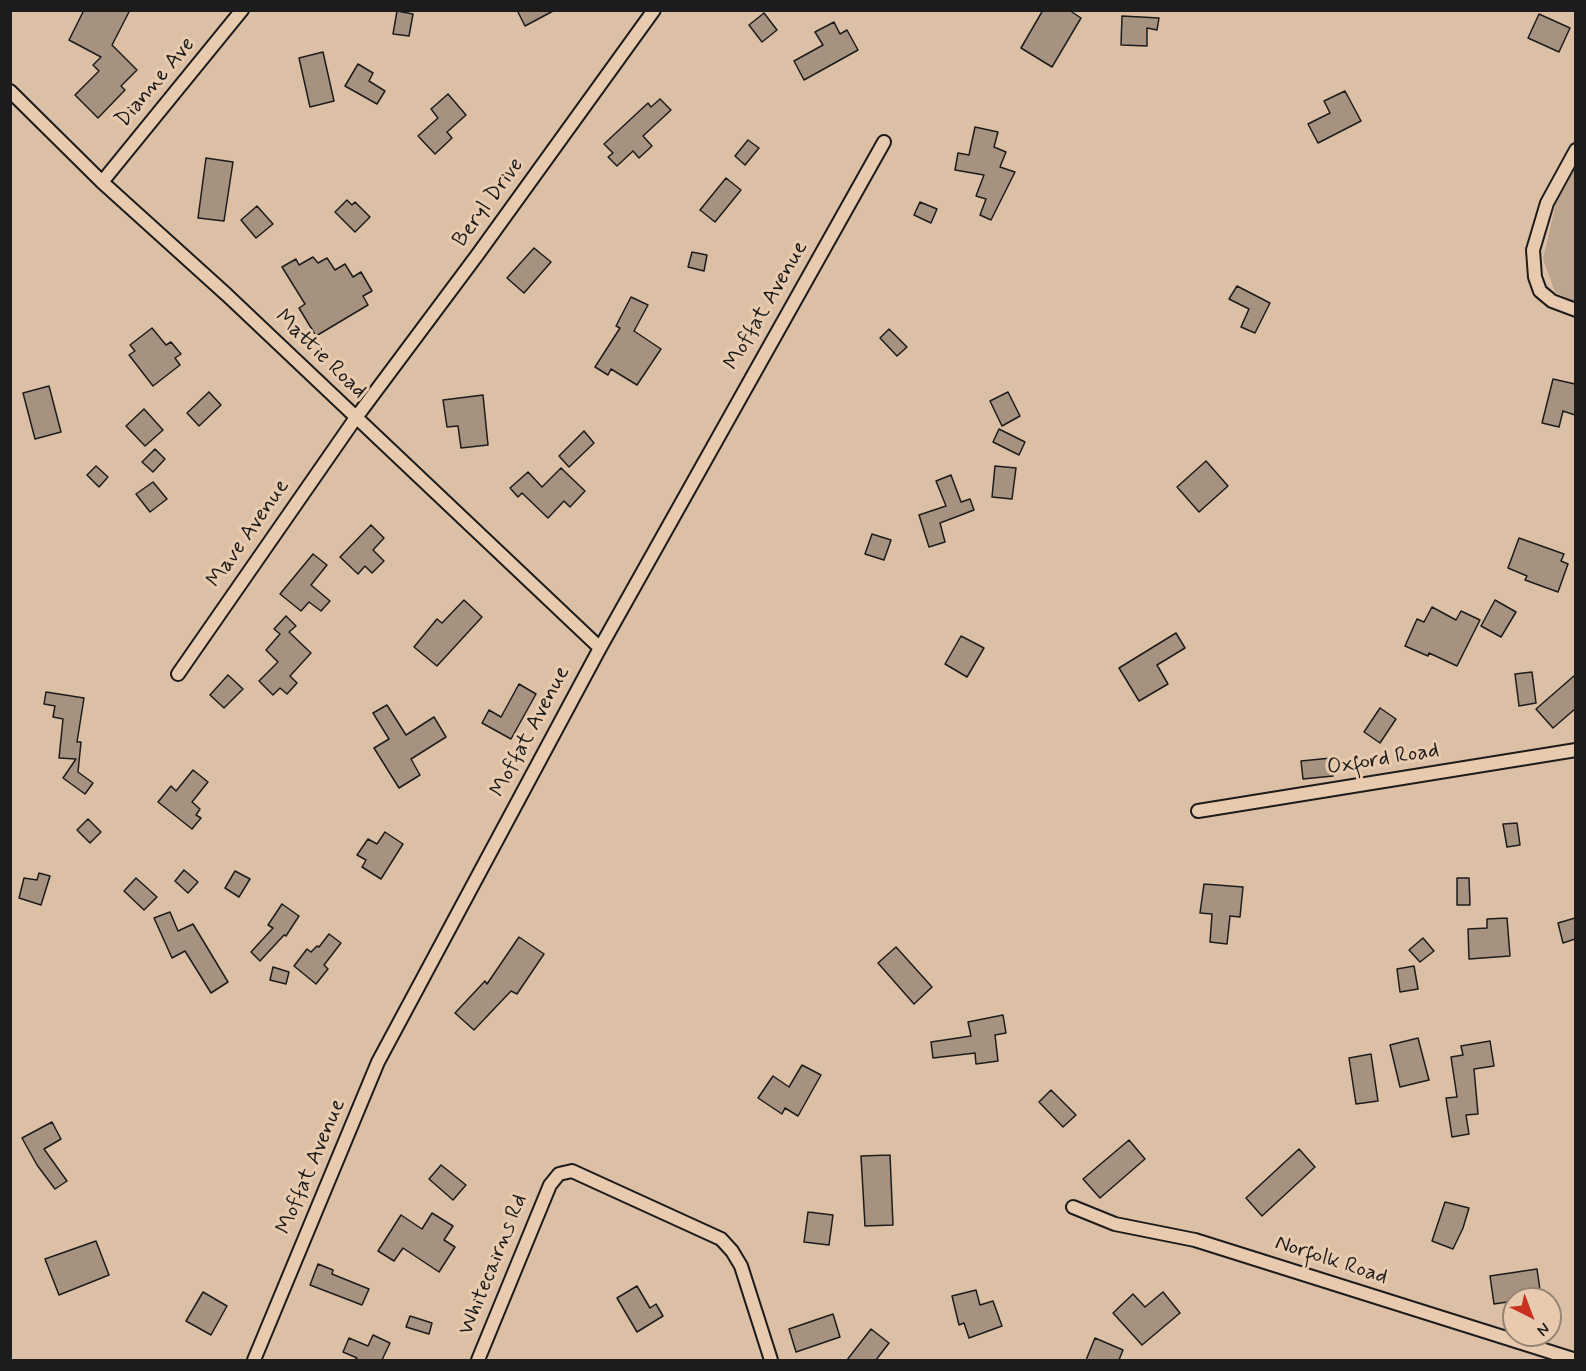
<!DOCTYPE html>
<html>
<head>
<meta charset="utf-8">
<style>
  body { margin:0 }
  #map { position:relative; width:1586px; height:1371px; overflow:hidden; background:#dcc0a6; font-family:Mynerve,sans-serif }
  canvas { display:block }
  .frame { position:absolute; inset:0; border:12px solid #1c1c1c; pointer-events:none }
  .north { position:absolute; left:1502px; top:1287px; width:60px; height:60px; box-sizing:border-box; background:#e8cbaf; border:2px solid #968574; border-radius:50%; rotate:138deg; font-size:16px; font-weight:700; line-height:24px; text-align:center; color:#1c1c1c }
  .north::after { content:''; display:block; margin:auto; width:21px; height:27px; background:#c8321e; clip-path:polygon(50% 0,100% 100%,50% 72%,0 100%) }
</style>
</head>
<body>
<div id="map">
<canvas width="1586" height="1371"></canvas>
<div class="frame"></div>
<div class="north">N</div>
</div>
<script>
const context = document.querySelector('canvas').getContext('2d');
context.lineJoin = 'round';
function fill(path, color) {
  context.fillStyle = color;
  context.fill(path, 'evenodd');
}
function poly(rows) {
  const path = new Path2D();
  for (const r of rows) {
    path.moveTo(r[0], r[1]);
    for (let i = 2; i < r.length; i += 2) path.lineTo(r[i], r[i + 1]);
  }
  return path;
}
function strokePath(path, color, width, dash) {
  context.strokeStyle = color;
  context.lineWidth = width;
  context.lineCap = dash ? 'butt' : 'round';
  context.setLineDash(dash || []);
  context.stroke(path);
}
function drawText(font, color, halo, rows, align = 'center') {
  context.font = font + ' Mynerve,sans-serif';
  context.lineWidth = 6;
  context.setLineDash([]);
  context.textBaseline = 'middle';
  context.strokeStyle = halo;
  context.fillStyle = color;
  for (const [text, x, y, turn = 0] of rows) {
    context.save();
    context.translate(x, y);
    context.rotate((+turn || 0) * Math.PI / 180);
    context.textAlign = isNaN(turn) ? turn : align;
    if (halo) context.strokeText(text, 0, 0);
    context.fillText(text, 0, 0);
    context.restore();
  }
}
const green = poly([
  [1575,167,1576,302,1575,302,1555,292,1543,259,1556,202]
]);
const building = poly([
  [84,10,130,10,112,45,137,70,121,86,125,90,98,118,75,95,99,71,93,65,101,57,69,40,84,10],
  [517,10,555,10,525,26,517,10],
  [1043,10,1069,10,1081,18,1052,67,1021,48,1043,10],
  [397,11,413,14,409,36,393,34,397,11],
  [764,13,777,30,762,42,749,25,764,13],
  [1539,14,1570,28,1559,52,1528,38,1539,14],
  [1122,16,1159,18,1157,30,1147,28,1147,46,1121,45,1122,16],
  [834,22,840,34,847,30,858,50,804,80,794,61,823,45,815,32,834,22],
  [323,52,334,101,310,107,299,58,323,52],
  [358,64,373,73,369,81,385,91,377,104,345,86,358,64],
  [1345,91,1361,121,1318,143,1308,124,1330,113,1324,101,1345,91],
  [448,94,466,115,447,132,452,138,435,154,418,136,438,118,431,109,448,94],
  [660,99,671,110,643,136,652,146,639,158,633,151,617,166,608,157,613,153,604,144,648,103,651,107,660,99],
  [975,127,998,132,994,147,1006,152,1000,167,1015,172,991,220,980,215,986,199,976,196,984,175,955,170,958,153,969,155,975,127],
  [748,140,759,148,745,165,735,156,748,140],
  [206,158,233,162,224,221,198,218,206,158],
  [726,178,741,190,715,222,700,210,726,178],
  [347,200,352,205,355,202,370,217,355,232,335,212,347,200],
  [920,202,937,209,931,223,914,215,920,202],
  [257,206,273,224,256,238,241,220,257,206],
  [534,248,551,262,524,293,507,278,534,248],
  [692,252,707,255,704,271,688,267,692,252],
  [313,257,318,263,327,258,335,270,345,264,353,277,361,272,372,291,363,296,368,305,316,336,299,308,305,304,282,267,296,259,299,265,313,257],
  [1237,286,1270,303,1255,333,1241,327,1249,309,1229,299,1237,286],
  [631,297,648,305,634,331,661,349,637,385,611,369,608,375,595,367,620,328,616,326,631,297],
  [152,328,166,345,171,342,181,354,175,358,180,365,153,386,129,355,135,351,130,345,152,328],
  [889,329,907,347,897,356,880,338,889,329],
  [1553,379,1575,384,1575,415,1563,411,1559,427,1542,423,1553,379],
  [49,386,61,432,35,439,23,393,49,386],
  [209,392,221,405,199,426,187,413,209,392],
  [1008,392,1020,416,1002,426,990,401,1008,392],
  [483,395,488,445,461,448,458,426,447,427,443,400,483,395],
  [144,409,163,430,145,446,126,426,144,409],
  [999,429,1025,442,1019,455,993,442,999,429],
  [584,431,594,443,569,467,559,456,584,431],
  [155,449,165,459,153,472,142,462,155,449],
  [1206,461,1228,486,1199,512,1177,487,1206,461],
  [96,466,108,477,99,487,87,475,96,466],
  [995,466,1016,468,1012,499,992,497,995,466],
  [561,468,585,491,570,507,564,501,548,518,522,493,518,497,510,488,528,472,542,487,561,468],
  [951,475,961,502,970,499,974,510,940,523,945,542,929,547,919,515,946,506,936,481,951,475],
  [153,482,167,499,150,512,136,494,153,482],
  [371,525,384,538,373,550,384,561,372,573,365,566,358,574,340,557,371,525],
  [872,534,891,540,884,560,865,554,872,534],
  [1519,538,1564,554,1561,561,1568,564,1558,592,1525,580,1527,576,1508,568,1519,538],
  [313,554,327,565,311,585,330,601,321,611,309,602,301,611,280,594,313,554],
  [464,600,482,617,437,666,414,647,437,619,442,623,464,600],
  [1495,600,1516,612,1501,637,1481,626,1495,600],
  [1432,607,1456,620,1461,611,1480,620,1457,666,1429,653,1428,656,1405,646,1417,619,1424,622,1432,607],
  [286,616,296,626,289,632,311,653,290,676,297,683,287,694,280,688,273,695,259,681,278,662,266,650,280,634,274,629,286,616],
  [1176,633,1185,648,1157,665,1168,684,1139,701,1119,668,1176,633],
  [961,636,984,648,967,677,945,664,961,636],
  [1532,672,1536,703,1519,706,1515,674,1532,672],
  [228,675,243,689,224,708,210,695,228,675],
  [1575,675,1575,709,1553,728,1536,709,1575,675],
  [519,684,536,694,511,739,482,723,489,710,501,717,519,684],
  [46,692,84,698,77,742,81,742,78,772,93,783,85,794,63,778,76,759,59,758,63,719,53,717,55,706,44,704,46,692],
  [387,705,406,735,434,717,446,737,411,759,420,775,399,788,374,748,389,739,373,713,387,705],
  [1380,708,1396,719,1380,743,1364,732,1380,708],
  [1331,758,1333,776,1303,779,1301,761,1331,758],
  [193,770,208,782,192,802,200,809,196,815,201,818,192,829,158,802,171,786,176,791,193,770],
  [88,819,101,832,90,843,77,830,88,819],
  [1517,823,1520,845,1507,847,1503,824,1517,823],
  [385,832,403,844,381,879,362,867,366,860,357,855,368,839,377,844,385,832],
  [184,870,198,882,188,893,175,881,184,870],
  [235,871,250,879,239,897,225,888,235,871],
  [39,873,50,876,41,905,19,898,24,878,37,880,39,873],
  [136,878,157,897,144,910,124,891,136,878],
  [1457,878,1469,878,1470,905,1457,905,1457,878],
  [1204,884,1243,887,1240,917,1230,916,1227,944,1210,942,1212,914,1200,913,1204,884],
  [282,904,299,916,286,936,284,935,260,961,251,952,273,928,268,925,282,904],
  [170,912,178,931,193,924,228,982,211,993,185,951,172,958,154,918,170,912],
  [1507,918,1510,956,1469,959,1468,929,1487,928,1487,919,1507,918],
  [1575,918,1575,939,1563,943,1558,923,1575,918],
  [329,934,341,943,324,965,328,969,316,984,294,966,307,949,311,952,317,946,319,947,329,934],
  [519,937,544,954,517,994,511,991,474,1030,455,1013,485,981,487,984,519,937],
  [1423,938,1434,951,1420,962,1409,950,1423,938],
  [896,947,932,987,914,1004,878,963,896,947],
  [1414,966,1418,989,1400,992,1397,969,1414,966],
  [273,967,289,972,286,984,270,980,273,967],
  [1003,1015,1006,1033,995,1035,998,1061,976,1064,975,1053,933,1058,931,1042,971,1036,968,1022,1003,1015],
  [1418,1038,1429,1080,1400,1087,1390,1045,1418,1038],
  [1490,1041,1494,1066,1474,1069,1478,1114,1466,1115,1469,1134,1452,1137,1446,1098,1457,1097,1451,1057,1463,1055,1461,1046,1490,1041],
  [1371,1054,1378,1101,1356,1104,1349,1058,1371,1054],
  [802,1065,821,1075,798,1116,785,1108,782,1114,758,1098,773,1076,789,1087,802,1065],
  [1051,1090,1076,1115,1063,1127,1039,1102,1051,1090],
  [52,1122,61,1139,44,1149,67,1181,55,1189,37,1165,22,1138,52,1122],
  [1129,1140,1145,1159,1100,1198,1083,1179,1129,1140],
  [1299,1149,1315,1167,1262,1216,1246,1198,1299,1149],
  [890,1155,893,1225,865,1226,861,1156,890,1155],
  [441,1165,466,1185,453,1200,429,1179,441,1165],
  [1445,1202,1469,1208,1463,1228,1453,1249,1432,1241,1445,1202],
  [808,1212,833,1215,829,1245,804,1242,808,1212],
  [432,1213,453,1226,444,1240,455,1247,439,1272,403,1248,394,1261,378,1251,401,1215,422,1229,432,1213],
  [96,1241,109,1275,59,1295,45,1259,96,1241],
  [318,1264,333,1270,332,1274,369,1289,362,1305,310,1285,318,1264],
  [1537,1269,1541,1297,1514,1299,1514,1301,1494,1304,1490,1276,1537,1269],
  [637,1286,650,1308,656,1304,663,1316,637,1332,617,1298,637,1286],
  [976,1290,980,1305,993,1301,1002,1326,969,1338,964,1323,959,1325,952,1296,976,1290],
  [203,1292,227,1306,211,1335,186,1321,203,1292],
  [1163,1292,1180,1313,1142,1345,1113,1313,1133,1294,1145,1307,1163,1292],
  [833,1314,840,1337,796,1352,789,1329,833,1314],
  [410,1316,432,1323,429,1334,406,1327,410,1316],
  [871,1329,889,1343,876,1360,847,1360,871,1329],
  [373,1335,390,1343,382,1360,355,1360,357,1358,343,1352,349,1338,368,1346,373,1335],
  [1095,1338,1123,1350,1119,1360,1086,1360,1095,1338]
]);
const minor = poly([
  [10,91,102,182,227,295,600,648],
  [1576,150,1547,203,1533,250,1535,277,1540,291,1552,301,1576,310],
  [102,182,242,10],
  [178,674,355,419,478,254,654,10],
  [1198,811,1576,750],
  [1073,1207,1115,1224,1195,1240,1576,1360],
  [254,1360,378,1062,600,648,884,142],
  [478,1360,550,1185,559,1174,572,1171,721,1239,732,1251,741,1266,771,1360]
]);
const streetNames = [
  ["Dianne Ave",156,83,-50],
  ["Beryl Drive",489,203,-54],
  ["Moffat Avenue",767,306,-60],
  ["Mattie Road",320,355,44],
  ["Mave Avenue",249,534,-55],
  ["Moffat Avenue",531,732,-62],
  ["Oxford Road",1383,760,-9],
  ["Moffat Avenue",312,1167,-67],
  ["Norfolk Road",1331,1261,18],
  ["Whitecairns Rd",494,1265,-68]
];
fill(green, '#bca58f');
fill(building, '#a69280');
strokePath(building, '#1c1c1c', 1.5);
strokePath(minor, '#1c1c1c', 16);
strokePath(minor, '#e8cbaf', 12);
drawText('22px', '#1c1c1c', '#e8cbaf', streetNames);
</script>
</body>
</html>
